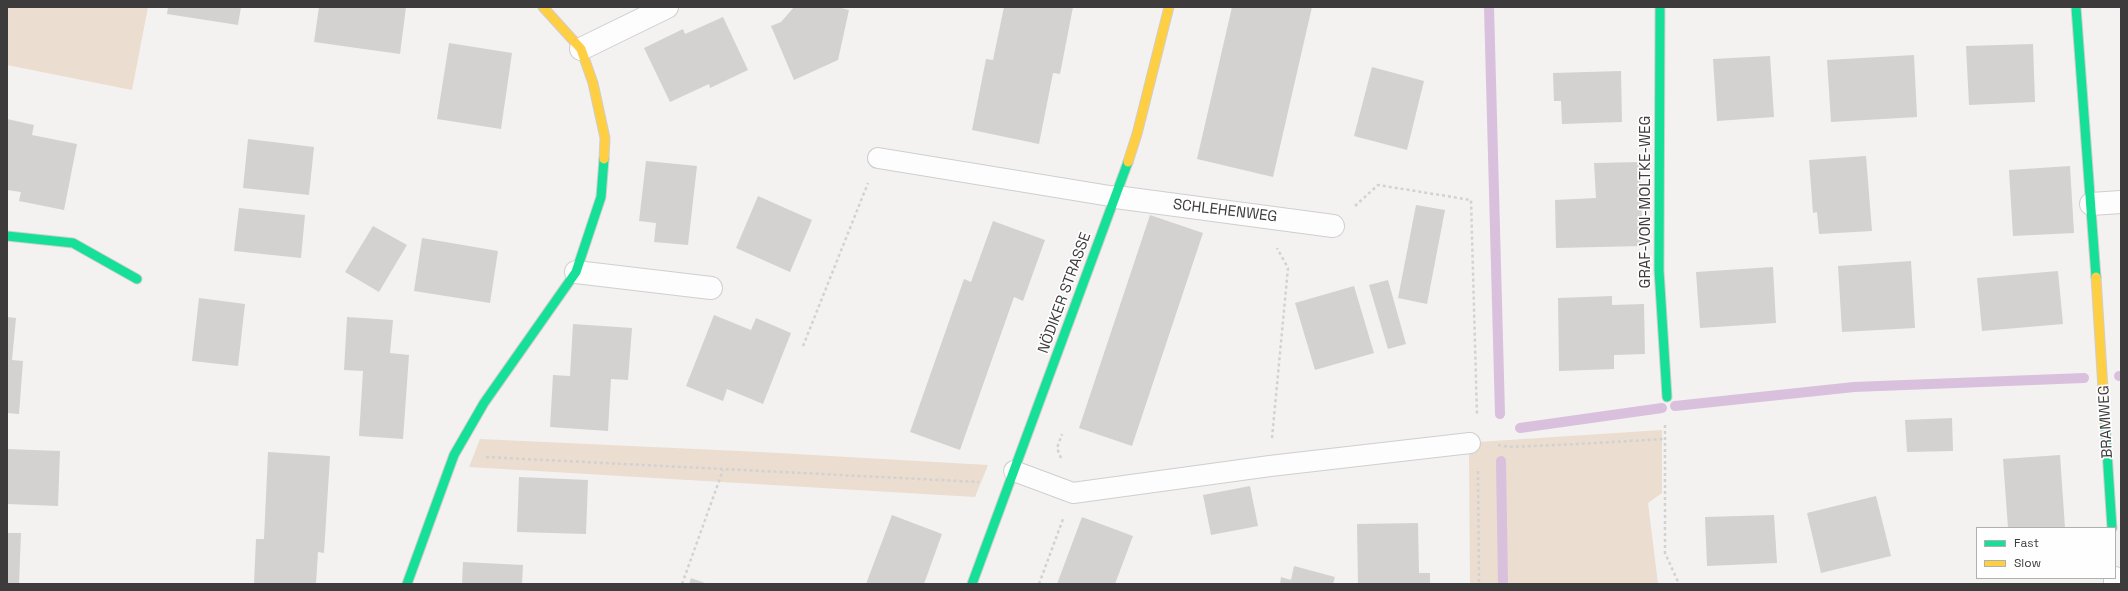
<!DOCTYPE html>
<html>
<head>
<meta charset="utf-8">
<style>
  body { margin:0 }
  #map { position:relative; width:2128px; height:591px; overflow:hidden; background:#f4f1f1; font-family:"Space Grotesk",sans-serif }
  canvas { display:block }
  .frame { position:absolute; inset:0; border:8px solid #3d3b3b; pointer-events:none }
  .legend { position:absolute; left:1976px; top:527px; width:140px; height:52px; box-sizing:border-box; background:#fefefe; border:1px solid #b1b0b0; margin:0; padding:5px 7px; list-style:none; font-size:12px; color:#3d3b3b }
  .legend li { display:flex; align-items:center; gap:8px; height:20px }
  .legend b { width:20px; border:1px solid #b1b0b0 }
</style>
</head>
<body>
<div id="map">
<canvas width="2128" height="591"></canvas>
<div class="frame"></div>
<ul class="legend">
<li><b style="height:5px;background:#16e098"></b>Fast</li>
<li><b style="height:5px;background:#ffcf43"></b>Slow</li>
</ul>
</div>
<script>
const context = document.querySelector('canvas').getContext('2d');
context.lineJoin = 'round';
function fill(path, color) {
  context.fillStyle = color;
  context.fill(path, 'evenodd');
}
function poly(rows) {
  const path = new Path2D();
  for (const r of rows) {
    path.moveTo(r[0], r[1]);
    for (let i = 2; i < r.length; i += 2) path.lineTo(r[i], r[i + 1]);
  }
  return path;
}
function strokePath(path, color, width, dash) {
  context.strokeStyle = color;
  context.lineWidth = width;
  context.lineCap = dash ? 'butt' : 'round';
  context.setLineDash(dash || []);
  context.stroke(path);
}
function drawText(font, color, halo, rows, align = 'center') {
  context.font = font + ' "Space Grotesk",sans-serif';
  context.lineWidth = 3.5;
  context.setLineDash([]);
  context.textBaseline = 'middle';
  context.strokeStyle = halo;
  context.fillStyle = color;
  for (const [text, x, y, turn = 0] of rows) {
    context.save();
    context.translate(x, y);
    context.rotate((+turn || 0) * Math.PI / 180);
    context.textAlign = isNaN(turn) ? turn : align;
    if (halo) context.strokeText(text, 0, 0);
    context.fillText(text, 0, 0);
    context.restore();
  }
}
const green = poly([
  [7,7,148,7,132,90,7,65],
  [1662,430,1662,493,1648,503,1658,584,1470,584,1469,452,1478,442],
  [480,439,760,452,988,465,975,497,469,467]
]);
const stream = poly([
  [1489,7,1500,414],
  [2119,376,2121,376],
  [1675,406,1854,387,2084,378],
  [1520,428,1662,408],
  [1501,461,1503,584]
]);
const building = poly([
  [168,7,241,7,238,25,167,14],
  [319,7,406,7,400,54,314,42],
  [794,7,837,7,849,10,838,60,794,80,771,26,781,22],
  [1004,7,1073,7,1060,74,1053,73,1039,144,972,130,986,59,993,60],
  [1232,7,1312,7,1273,177,1197,159],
  [723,17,748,70,710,88,709,84,670,102,644,48,683,29,685,34],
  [449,43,512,53,501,129,437,119],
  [2033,44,2035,102,1969,105,1966,46],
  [1914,55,1917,117,1831,122,1827,60],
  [1770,56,1774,117,1717,121,1713,59],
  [1372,67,1424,81,1407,150,1354,136],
  [1621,71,1622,122,1562,124,1561,101,1554,101,1553,73],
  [7,119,34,125,32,135,77,144,64,210,19,201,21,192,7,190],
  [248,139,314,147,309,195,243,188],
  [1866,156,1872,231,1819,234,1817,212,1813,213,1809,160],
  [646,161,697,166,688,245,654,242,656,223,639,221],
  [1640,162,1643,246,1556,248,1555,200,1596,198,1594,163],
  [2070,166,2074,233,2013,236,2009,170],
  [758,196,812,220,790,272,736,248],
  [1416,205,1445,210,1427,304,1398,298],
  [239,208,305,215,301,258,234,251],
  [1150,215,1203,233,1132,446,1079,428],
  [993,221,1045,240,1023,301,1014,297,960,450,910,432,964,279,971,282],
  [373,226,407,245,379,292,345,272],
  [422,238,498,251,490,303,414,291],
  [1911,261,1915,328,1842,332,1838,266],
  [1773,267,1776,323,1700,328,1696,272],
  [2058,271,2063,324,1982,331,1977,278],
  [1388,280,1406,344,1388,349,1369,285],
  [1354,286,1374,353,1315,370,1295,303],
  [1612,296,1612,305,1644,304,1645,354,1614,355,1614,369,1559,371,1558,298],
  [199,298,245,304,238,366,192,361],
  [714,315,751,330,756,318,791,333,763,404,727,389,723,401,686,386],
  [7,317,16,318,12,360,23,361,19,414,7,413],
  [347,317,393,320,390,353,409,355,403,439,359,436,363,371,344,370],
  [573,324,632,328,628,380,611,379,608,431,550,427,553,375,570,376],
  [1952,418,1953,451,1907,452,1905,420],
  [7,449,60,451,58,506,7,504],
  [268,452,330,456,324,553,318,552,316,584,254,584,256,539,264,539],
  [2060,455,2065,528,2008,528,2003,459],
  [519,477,588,480,586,534,517,532],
  [1250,486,1258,526,1211,535,1203,495],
  [1876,496,1891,556,1821,573,1807,513],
  [892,515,942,534,924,584,866,584],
  [1774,515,1777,563,1707,566,1705,517],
  [1082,517,1133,536,1115,584,1057,584],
  [1418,523,1419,573,1430,573,1430,584,1358,584,1357,524],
  [7,533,21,533,19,584,7,584],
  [463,562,523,565,522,584,462,584],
  [1294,566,1335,577,1333,584,1280,584,1281,577,1291,580],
  [691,578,708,584,689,584]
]);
const path = poly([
  [1355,206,1378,185,1471,200,1477,416],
  [803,346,868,183],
  [1665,425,1665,553,1679,584],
  [1272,438,1288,268,1277,248],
  [1498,445,1509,447,1578,444,1664,439],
  [486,457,979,482],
  [1061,458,1057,448,1062,434],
  [1478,471,1479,584],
  [682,584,723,470],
  [1039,584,1063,519]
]);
const lane = poly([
  [878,158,1116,197],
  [1014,471,1073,493,1270,466,1470,443]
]);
const street = poly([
  [581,49,667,7],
  [1116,197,1333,226],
  [2091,204,2121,202],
  [576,272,711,288],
  [2115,578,2115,584]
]);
const fast = poly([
  [1660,7,1659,270,1667,397],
  [2076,7,2096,277],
  [7,236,73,243,137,279],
  [2105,421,2112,528],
  [407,584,454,455,484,403,576,272,601,197,604,159],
  [972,584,1128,162]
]);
const slow = poly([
  [543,7,581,49,593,83,605,138,604,159],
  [1128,162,1137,134,1169,7],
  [2096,277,2105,421]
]);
const streetNames = [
  ["GRAF-VON-MOLTKE-WEG",1646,202,-90],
  ["SCHLEHENWEG",1225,211,7],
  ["NÖDIKER STRASSE",1065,293,-70],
  ["BRAMWEG",2106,422,-93]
];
fill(green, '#ebddcf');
strokePath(stream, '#d9c0dd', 10);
fill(building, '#d4d1d1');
strokePath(lane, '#d0cece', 22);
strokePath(street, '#d0cece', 24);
strokePath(fast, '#d0cece', 11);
strokePath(slow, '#d0cece', 11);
strokePath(path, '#d2d2d2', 2.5, [3, 3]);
strokePath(lane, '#fdfdfd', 20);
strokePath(street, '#fdfdfd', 22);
strokePath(fast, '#16e098', 9);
strokePath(slow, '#ffcf43', 9);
drawText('15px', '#3d3b3b', '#fefefe', streetNames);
</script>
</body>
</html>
